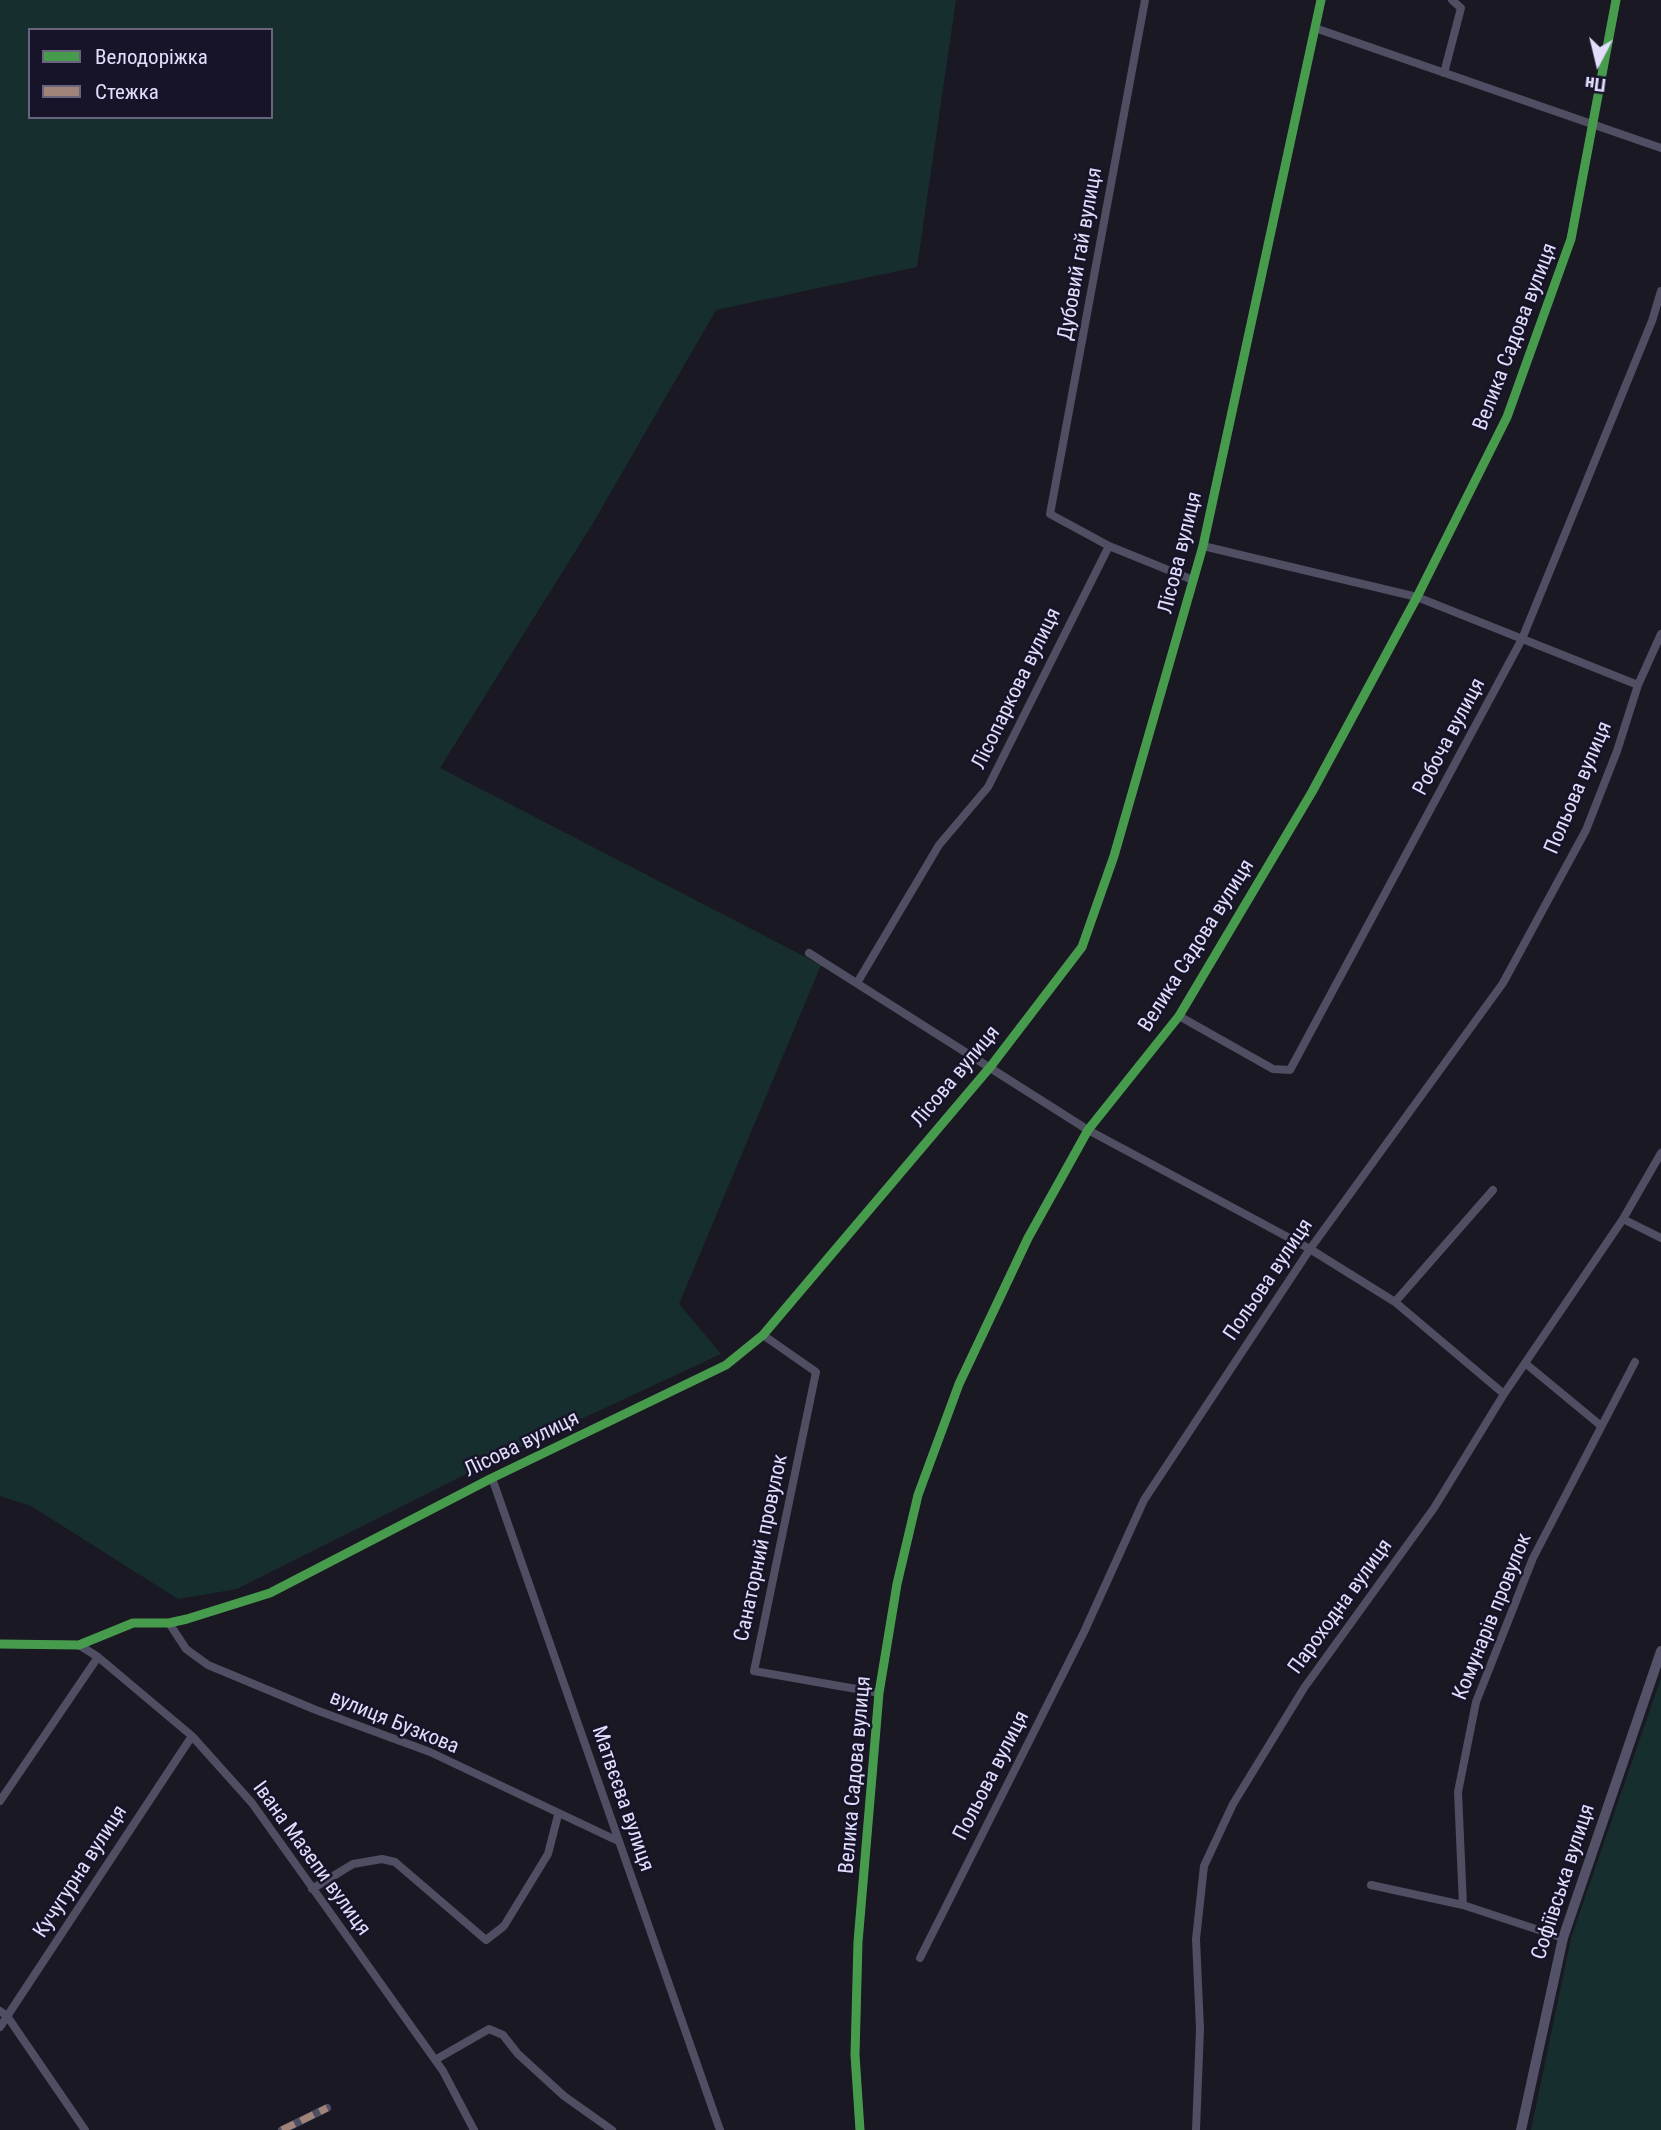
<!DOCTYPE html>
<html>
<head>
<meta charset="utf-8">
<style>
  body { margin:0 }
  #map { position:relative; width:1661px; height:2130px; overflow:hidden; background:#1a1823; font-family:"Roboto Condensed",sans-serif }
  canvas { display:block }
  .legend { position:absolute; left:28px; top:28px; width:245px; height:91px; box-sizing:border-box; background:#171328; border:2px solid #68647d; margin:0; padding:9px 12px; list-style:none; font-size:21px; color:#e1ddfc }
  .legend li { display:flex; align-items:center; gap:14px; height:35px }
  .legend b { width:35px; border:2px solid #68647d }
  .north { position:absolute; left:1563px; top:28px; width:70px; height:70px; -webkit-text-stroke:5px #171328; paint-order:stroke; rotate:187deg; font-size:19px; font-weight:700; line-height:28px; text-align:center; color:#e1ddfc }
  .north::after { content:''; display:block; margin:auto; width:24px; height:32px; background:#e1ddfc; clip-path:polygon(50% 0,100% 100%,50% 72%,0 100%) }
</style>
</head>
<body>
<div id="map">
<canvas width="1661" height="2130"></canvas>
<ul class="legend">
<li><b style="height:9px;background:#469c4c"></b>Велодоріжка</li>
<li><b style="height:9px;background:#a18479"></b>Стежка</li>
</ul>
<div class="north">Пн</div>
</div>
<script>
const context = document.querySelector('canvas').getContext('2d');
context.lineJoin = 'round';
function fill(path, color) {
  context.fillStyle = color;
  context.fill(path, 'evenodd');
}
function poly(rows) {
  const path = new Path2D();
  for (const r of rows) {
    path.moveTo(r[0], r[1]);
    for (let i = 2; i < r.length; i += 2) path.lineTo(r[i], r[i + 1]);
  }
  return path;
}
function strokePath(path, color, width, dash) {
  context.strokeStyle = color;
  context.lineWidth = width;
  context.lineCap = dash ? 'butt' : 'round';
  context.setLineDash(dash || []);
  context.stroke(path);
}
function drawText(font, color, halo, rows, align = 'center') {
  context.font = font + ' "Roboto Condensed",sans-serif';
  context.lineWidth = 5;
  context.setLineDash([]);
  context.textBaseline = 'middle';
  context.strokeStyle = halo;
  context.fillStyle = color;
  for (const [text, x, y, turn = 0] of rows) {
    context.save();
    context.translate(x, y);
    context.rotate((+turn || 0) * Math.PI / 180);
    context.textAlign = isNaN(turn) ? turn : align;
    if (halo) context.strokeText(text, 0, 0);
    context.fillText(text, 0, 0);
    context.restore();
  }
}
const green = poly([
  [0,0,956,0,917,267,716,310,593,523,440,768,821,965,679,1304,721,1354,508,1453,237,1589,178,1599,31,1506,0,1496],
  [30,30,271,30,271,117,30,117],
  [1661,1678,1661,2130,1531,2130,1571,1938]
]);
const street = poly([
  [1145,0,1050,514,1109,546,1193,580],
  [1315,28,1661,148],
  [1444,73,1461,8,1452,0],
  [1203,546,1417,597,1638,685],
  [809,953,1088,1130,1310,1249,1395,1302,1504,1394],
  [857,983,939,845,988,787,1109,546],
  [1179,1016,1273,1069,1290,1070,1522,639,1652,321,1661,291],
  [1623,1219,1661,1238],
  [1395,1302,1493,1190],
  [763,1335,816,1372,754,1671,879,1693],
  [1525,1363,1600,1425],
  [492,1478,720,2130],
  [169,1623,186,1649,208,1665,316,1710,430,1752,618,1841],
  [0,1644,79,1645,133,1623,169,1623,187,1619,270,1593,492,1478,726,1365,763,1335,991,1066,1082,947,1114,856,1203,546,1321,0],
  [79,1645,98,1657,192,1736,252,1803,443,2071,474,2130],
  [0,1801,98,1657],
  [1371,1885,1463,1905,1563,1938],
  [312,1889,353,1864,382,1859,395,1862,486,1940,504,1926,548,1854,558,1815],
  [1463,1905,1458,1792,1476,1702,1533,1558,1635,1362],
  [920,1958,1084,1632,1144,1500,1310,1249,1503,983,1586,830,1617,751,1638,685,1661,634],
  [0,2011,7,2016,85,2130],
  [0,2027,192,1736],
  [435,2060,489,2029,503,2035,518,2054,564,2096,612,2130],
  [282,2130,327,2108],
  [860,2130,855,2055,858,1942,879,1693,897,1584,918,1495,959,1384,1028,1238,1088,1130,1179,1016,1312,792,1417,597,1507,417,1571,239,1616,0],
  [1196,2130,1200,2029,1196,1939,1204,1866,1233,1804,1304,1688,1434,1508,1504,1394,1623,1219,1661,1153]
]);
const secondary = poly([
  [1521,2130,1563,1938,1661,1651]
]);
const quiet = poly([
  [282,2130,327,2108]
]);
const cycleway = poly([
  [0,1644,79,1645,133,1623,169,1623,187,1619,270,1593,492,1478,726,1365,763,1335,991,1066,1082,947,1114,856,1203,546,1321,0],
  [860,2130,855,2055,858,1942,879,1693,897,1584,918,1495,959,1384,1028,1238,1088,1130,1179,1016,1312,792,1417,597,1507,417,1571,239,1616,0]
]);
const streetNames = [
  ["Дубовий гай вулиця",1081,254,-80],
  ["Велика Садова вулиця",1516,337,-69],
  ["Лісова вулиця",1181,553,-76],
  ["Лісопаркова вулиця",1017,689,-64],
  ["Робоча вулиця",1450,737,-62],
  ["Польова вулиця",1579,788,-67],
  ["Велика Садова вулиця",1197,946,-58],
  ["Лісова вулиця",956,1077,-50],
  ["Польова вулиця",1269,1280,-56],
  ["Лісова вулиця",522,1445,-26],
  ["Санаторний провулок",762,1548,-78],
  ["Пароходна вулиця",1341,1607,-54],
  ["Комунарів провулок",1493,1617,-68],
  ["вулиця Бузкова",394,1723,22],
  ["Велика Садова вулиця",856,1775,-85],
  ["Польова вулиця",992,1776,-63],
  ["Матвєєва вулиця",622,1799,71],
  ["Івана Мазепи вулиця",311,1859,54],
  ["Кучугурна вулиця",81,1872,-57],
  ["Софіївська вулиця",1564,1882,-72]
];
fill(green, '#172e2f');
strokePath(street, '#4f4e62', 8);
strokePath(secondary, '#535268', 10);
strokePath(quiet, '#a18479', 7, [14, 7]);
strokePath(cycleway, '#469c4c', 9);
drawText('21px', '#e1ddfc', '#171328', streetNames);
</script>
</body>
</html>
